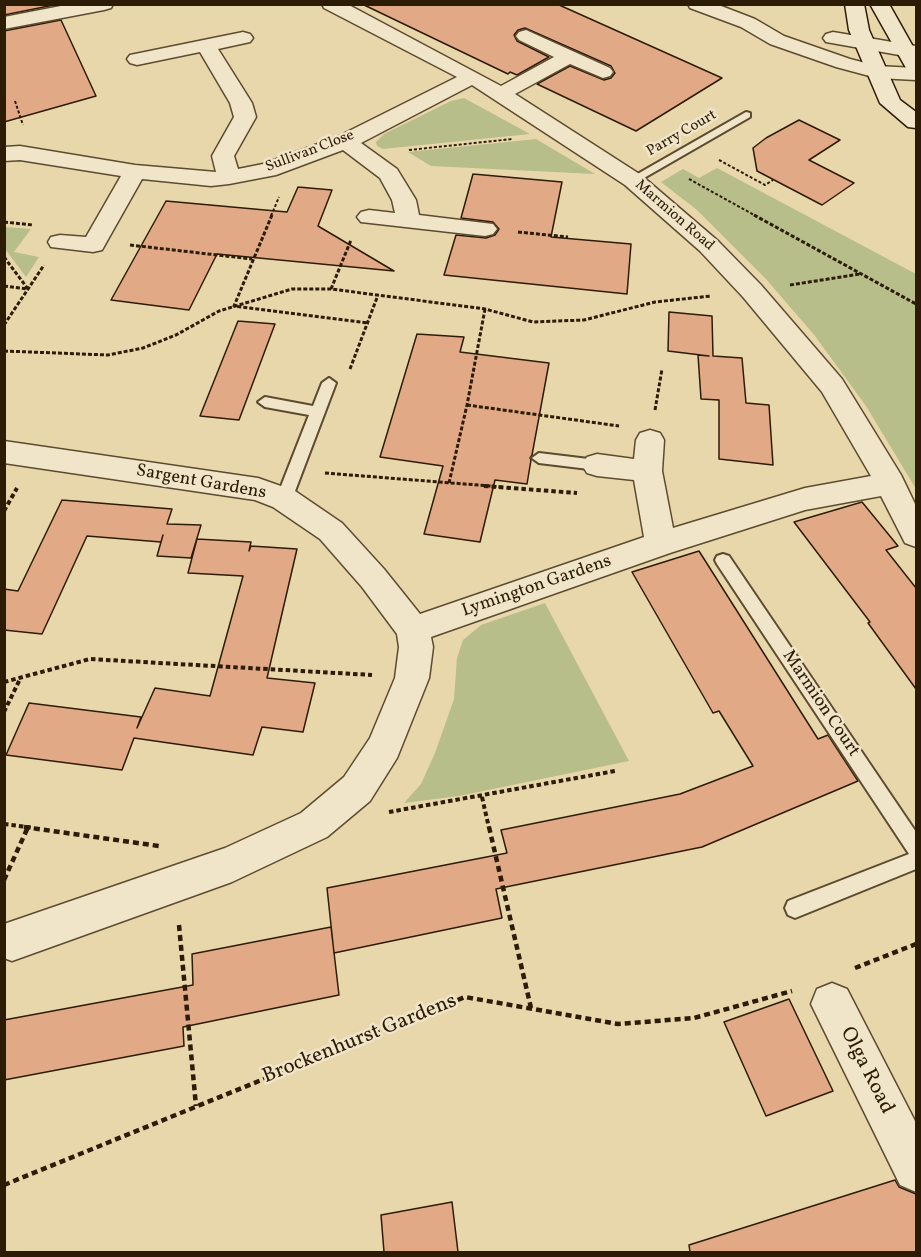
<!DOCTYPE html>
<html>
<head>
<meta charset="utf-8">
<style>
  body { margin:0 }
  #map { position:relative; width:921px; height:1257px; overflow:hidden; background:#e9d7ac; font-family:Vollkorn,serif }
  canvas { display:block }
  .frame { position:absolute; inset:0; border:6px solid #2d1c05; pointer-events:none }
</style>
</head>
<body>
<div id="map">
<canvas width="921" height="1257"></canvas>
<div class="frame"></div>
</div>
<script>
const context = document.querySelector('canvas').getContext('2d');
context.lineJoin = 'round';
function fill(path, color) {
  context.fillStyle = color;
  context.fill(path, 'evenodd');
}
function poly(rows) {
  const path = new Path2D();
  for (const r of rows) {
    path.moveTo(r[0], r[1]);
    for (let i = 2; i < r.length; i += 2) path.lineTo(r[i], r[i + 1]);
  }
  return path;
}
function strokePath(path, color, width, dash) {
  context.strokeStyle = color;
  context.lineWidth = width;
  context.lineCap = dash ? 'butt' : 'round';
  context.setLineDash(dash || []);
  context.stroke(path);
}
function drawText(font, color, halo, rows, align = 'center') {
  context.font = font + ' Vollkorn,serif';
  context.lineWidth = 5;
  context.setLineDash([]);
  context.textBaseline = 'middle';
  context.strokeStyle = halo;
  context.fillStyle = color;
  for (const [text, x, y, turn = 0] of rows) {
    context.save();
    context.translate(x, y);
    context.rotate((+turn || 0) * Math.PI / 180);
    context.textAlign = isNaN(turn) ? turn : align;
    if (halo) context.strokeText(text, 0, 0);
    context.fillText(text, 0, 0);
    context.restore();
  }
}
const green = poly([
  [464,98,530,134,383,149,377,146,376,142,384,134,451,101],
  [536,139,595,174,431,166,408,152],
  [717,168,916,274,916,489,866,406,815,336,766,279,697,210,661,182,683,169,699,178],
  [5,227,31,229,14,252,39,257,26,277,5,249],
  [545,603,629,761,459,796,404,803,421,784,435,753,454,699,457,658,463,640,481,625]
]);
const building = poly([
  [4,4,54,4,54,5,4,15,4,4],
  [362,4,557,4,722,78,636,131,537,84,570,66,604,80,611,78,615,73,611,66,525,28,518,30,514,35,517,41,549,57,517,75,510,72,508,74,362,4],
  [61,20,96,96,4,122,4,31,61,20],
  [799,120,840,140,809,160,854,183,822,205,757,171,753,148,766,138,799,120],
  [473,174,562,182,551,237,631,244,627,294,444,275,456,235,486,238,495,235,499,229,493,222,461,218,473,174],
  [298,187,332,190,318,226,394,271,217,254,189,310,111,300,166,201,287,212,298,187],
  [669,312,712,316,713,356,742,358,746,403,769,405,773,465,719,459,719,400,701,399,698,355,709,356,668,351,669,312],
  [238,321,275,324,239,420,200,416,238,321],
  [417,334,464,337,460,352,549,363,532,455,530,458,531,460,527,484,495,480,480,542,424,534,443,466,380,457,417,334],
  [62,500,172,509,167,524,201,525,191,558,157,556,163,535,161,542,87,536,42,634,4,630,4,589,18,591,62,500],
  [862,502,898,546,886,550,916,588,916,689,868,623,870,622,794,522,862,502],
  [197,539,251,542,249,551,251,546,297,549,267,678,315,683,303,732,262,727,253,755,134,738,122,770,6,755,29,703,141,717,137,728,155,688,210,696,243,576,188,573,197,539],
  [699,551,818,739,828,735,858,781,702,847,496,889,502,918,334,953,327,888,507,853,501,830,680,794,753,766,719,711,713,713,632,572,699,551],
  [331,927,339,995,183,1027,184,1046,4,1080,4,1020,193,985,192,954,331,927],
  [789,999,833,1091,766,1116,724,1022,789,999],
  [895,1180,899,1187,916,1194,916,1252,690,1252,689,1245,895,1180],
  [452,1202,458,1252,384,1252,381,1215,452,1202]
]);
const pathFar3 = poly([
  [15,101,23,125],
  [409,150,512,139],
  [719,160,765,185,773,180],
  [689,179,756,216],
  [271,216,279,197]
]);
const pathFar2 = poly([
  [272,215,234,306,369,323],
  [754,215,916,304],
  [4,222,33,225],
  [518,232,568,237],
  [130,245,252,259],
  [4,257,28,289],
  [790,285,860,274],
  [4,286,27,289],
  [331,289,351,240],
  [4,325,44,265],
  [4,351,108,355,143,348,176,335,219,311,292,289,331,289,485,309,533,322,584,320,655,302,711,296],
  [350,369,378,295],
  [467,405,619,426],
  [655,410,662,369],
  [325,473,503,487],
  [449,483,467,405,485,309]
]);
const pathFar1 = poly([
  [484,486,577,493],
  [4,511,17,488],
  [4,682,90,659,372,675],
  [4,712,20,679],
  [482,797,489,828],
  [389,812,615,771],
  [4,824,34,828]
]);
const path = poly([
  [24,827,159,846],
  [489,827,531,1008],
  [4,880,28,827],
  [179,925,196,1106],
  [855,968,916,944],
  [4,1185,465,997,618,1024,694,1018,792,991]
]);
const service = poly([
  [746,112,750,113,750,117,637,182,633,183,627,180,746,112],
  [329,378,336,383,292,499,289,503,284,505,279,503,276,499,309,415,265,407,258,402,265,397,313,406,322,383,329,378],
  [539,453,597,460,604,465,597,470,539,463,532,458,539,453],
  [723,554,729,556,916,832,916,869,795,918,788,915,785,908,788,901,909,854,717,564,715,560,717,556,723,554]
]);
const minor = poly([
  [71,4,113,4,111,8,104,10,4,29,4,17,71,4],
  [322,4,347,4,501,86,554,57,519,40,516,36,519,32,526,30,610,68,613,72,610,76,603,78,570,64,515,94,641,175,718,241,761,285,842,379,901,475,916,506,916,547,905,543,881,496,805,510,670,553,431,637,433,647,429,678,397,758,370,801,327,837,232,882,12,961,4,958,4,924,225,848,301,813,344,777,370,738,395,678,399,647,397,634,362,587,320,539,273,507,255,500,4,463,4,441,258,478,295,491,342,523,384,569,420,614,644,537,634,480,597,476,587,473,582,465,587,457,597,454,634,459,636,440,640,433,650,430,660,433,664,440,662,471,673,528,805,488,871,476,822,392,743,297,700,251,625,185,472,85,361,143,397,169,416,200,419,215,493,224,497,229,493,234,485,236,361,222,357,217,361,212,369,210,395,213,392,200,380,178,343,150,276,175,229,184,211,186,142,179,102,250,93,252,51,247,48,242,51,237,60,235,86,237,121,176,20,160,4,161,4,147,20,146,135,165,216,172,212,156,234,117,230,103,200,52,137,65,130,63,127,59,130,55,243,32,250,34,253,38,250,42,218,49,252,103,256,117,234,156,238,169,263,164,337,137,457,77,324,8,322,4],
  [832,983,847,989,916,1123,916,1192,900,1185,811,1004,817,989,832,983]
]);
const tertiary = poly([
  [688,4,716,4,755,19,784,36,850,59,877,66,916,68,916,80,877,78,836,67,770,44,741,27,690,8,688,4],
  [833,32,916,46,916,58,826,42,823,38,826,34,833,32]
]);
const secondary = poly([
  [845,4,864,4,869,30,900,100,916,112,916,128,908,127,880,103,849,30,845,4],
  [870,4,889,4,916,52,916,74,909,72,906,68,870,4]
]);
const farStreetnames = [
  ["Parry Court",682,134,-30],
  ["Sullivan Close",310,152,-21],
  ["Marmion Road",674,216,41]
];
const streetNames = [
  ["Sargent Gardens",201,483,10],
  ["Lymington Gardens",537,587,-19],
  ["Marmion Court",820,704,56]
];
const nearStreetnames = [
  ["Brockenhurst Gardens",360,1040,-22],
  ["Olga Road",866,1071,63]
];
fill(green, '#b7be89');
fill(building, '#e2a987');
strokePath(building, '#2d1c05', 1.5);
strokePath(service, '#5c4b2f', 4);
strokePath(minor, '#5c4b2f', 3);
strokePath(tertiary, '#5c4b2f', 3);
strokePath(secondary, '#2d1c05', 3);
strokePath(pathFar3, '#2d1c05', 2, [3, 2]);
strokePath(pathFar2, '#2d1c05', 3, [4, 2]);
strokePath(pathFar1, '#2d1c05', 4, [4.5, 3]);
strokePath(path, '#2d1c05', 4.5, [6, 4]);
fill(service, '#f1e5c9');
fill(minor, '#f1e5c9');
fill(tertiary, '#f1e5c9');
fill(secondary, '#f1e5c9');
drawText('15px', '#2d1c05', '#f1e5c9', farStreetnames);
drawText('18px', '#2d1c05', '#f1e5c9', streetNames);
drawText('21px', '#2d1c05', '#f1e5c9', nearStreetnames);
</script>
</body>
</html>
